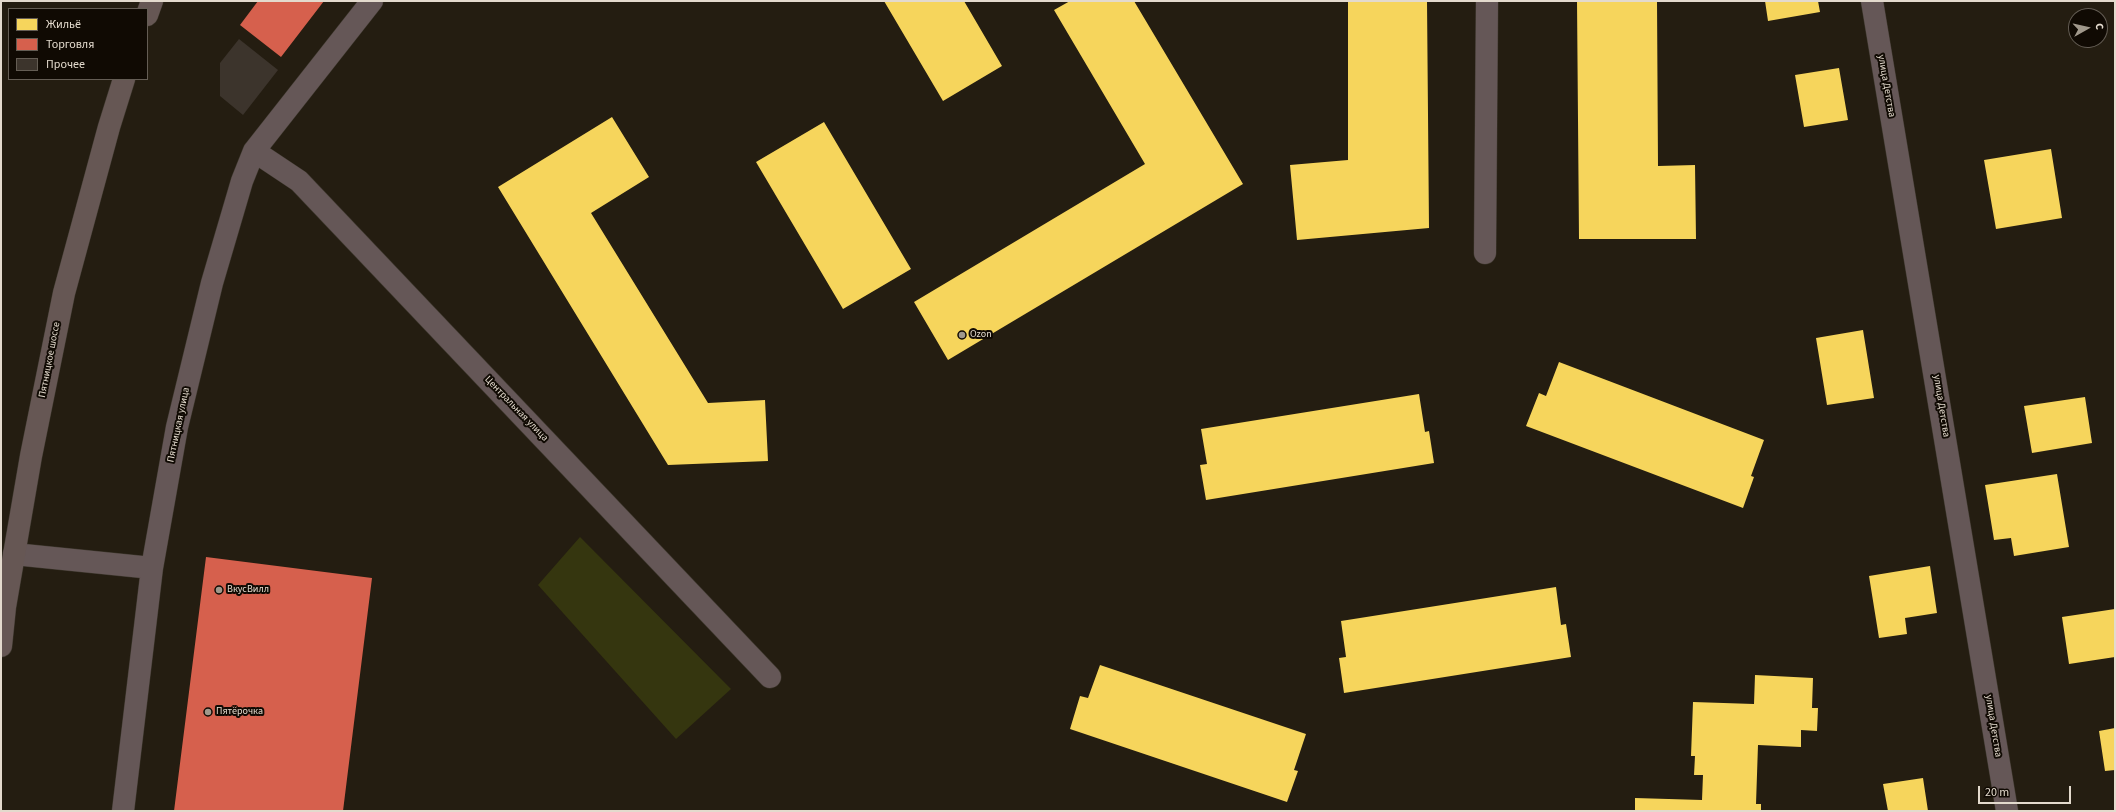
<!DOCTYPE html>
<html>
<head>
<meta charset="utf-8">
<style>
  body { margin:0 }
  #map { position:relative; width:2116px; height:812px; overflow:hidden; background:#241d11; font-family:"Source Sans 3",sans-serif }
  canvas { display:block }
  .frame { position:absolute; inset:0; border:2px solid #e3dacd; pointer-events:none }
  .legend { position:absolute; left:8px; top:8px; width:140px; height:72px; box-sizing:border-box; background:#100a03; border:1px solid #645d54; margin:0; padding:5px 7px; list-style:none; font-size:12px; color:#e3dacd }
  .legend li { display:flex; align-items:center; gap:8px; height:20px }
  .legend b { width:20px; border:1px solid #645d54 }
  .north { position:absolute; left:2068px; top:8px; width:40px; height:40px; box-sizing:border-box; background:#100a03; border:1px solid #645d54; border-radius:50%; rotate:82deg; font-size:11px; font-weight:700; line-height:16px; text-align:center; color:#e3dacd }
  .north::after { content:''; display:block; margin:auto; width:14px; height:18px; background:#a0988b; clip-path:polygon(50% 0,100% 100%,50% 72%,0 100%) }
  .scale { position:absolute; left:1978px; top:786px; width:93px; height:18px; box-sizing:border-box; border:2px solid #e3dacd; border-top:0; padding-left:5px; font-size:12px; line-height:14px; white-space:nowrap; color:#e3dacd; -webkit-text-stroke:3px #100a03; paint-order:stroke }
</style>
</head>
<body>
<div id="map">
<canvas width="2116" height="812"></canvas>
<div class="frame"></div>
<ul class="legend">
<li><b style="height:11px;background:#f6d55c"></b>Жильё</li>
<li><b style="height:11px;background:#d6604d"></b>Торговля</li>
<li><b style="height:11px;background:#3c342c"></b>Прочее</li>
</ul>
<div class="north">С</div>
<div class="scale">20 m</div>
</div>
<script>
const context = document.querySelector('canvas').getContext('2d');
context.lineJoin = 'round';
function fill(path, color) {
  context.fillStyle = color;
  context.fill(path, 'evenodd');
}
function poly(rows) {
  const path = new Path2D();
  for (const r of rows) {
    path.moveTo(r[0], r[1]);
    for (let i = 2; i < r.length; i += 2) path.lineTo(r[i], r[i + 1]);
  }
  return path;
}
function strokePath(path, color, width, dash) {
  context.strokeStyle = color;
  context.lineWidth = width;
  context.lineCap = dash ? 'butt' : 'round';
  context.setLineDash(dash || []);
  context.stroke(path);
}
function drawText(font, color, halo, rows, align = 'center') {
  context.font = font + ' "Source Sans 3",sans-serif';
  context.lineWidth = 4;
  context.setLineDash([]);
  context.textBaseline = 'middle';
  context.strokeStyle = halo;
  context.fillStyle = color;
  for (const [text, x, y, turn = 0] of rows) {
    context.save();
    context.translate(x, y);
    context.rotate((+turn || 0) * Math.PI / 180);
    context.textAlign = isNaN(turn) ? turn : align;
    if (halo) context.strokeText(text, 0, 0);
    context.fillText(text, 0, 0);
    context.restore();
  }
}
const green = poly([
  [580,537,731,689,676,739,538,585]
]);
const homes = poly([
  [884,1,964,1,1002,66,943,101],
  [1070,1,1134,1,1243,184,948,360,914,302,1145,164,1054,10],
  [1348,1,1427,1,1429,228,1297,240,1290,165,1348,160],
  [1577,1,1657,1,1658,166,1695,165,1696,239,1579,239],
  [1765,1,1818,1,1820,12,1768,21],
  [1839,68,1848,120,1804,127,1795,75],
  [612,117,649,177,591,213,708,403,765,400,768,461,668,465,498,187],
  [824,122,911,269,843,309,756,162],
  [2051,149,2062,218,1996,229,1984,160],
  [1863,330,1874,398,1827,405,1816,338],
  [1559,362,1764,440,1751,476,1754,477,1743,508,1526,426,1539,393,1546,396],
  [1419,394,1425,432,1429,431,1434,463,1206,500,1200,465,1207,464,1201,429],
  [2085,397,2092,443,2032,453,2024,406],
  [2057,474,2069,547,2014,556,2011,538,1994,540,1985,485],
  [1930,566,1937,613,1905,618,1907,634,1879,638,1869,576],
  [1556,587,1561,625,1566,624,1571,657,1344,693,1339,658,1346,657,1341,621],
  [2115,609,2115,657,2069,664,2062,617],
  [1100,665,1306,734,1294,770,1298,771,1287,802,1070,729,1080,696,1088,698],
  [1755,675,1813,678,1812,708,1818,708,1817,731,1801,730,1801,747,1758,745,1756,804,1761,804,1761,811,1635,811,1635,798,1702,800,1703,775,1694,775,1695,756,1691,756,1693,702,1754,704],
  [2115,728,2115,770,2105,771,2099,731],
  [1923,778,1928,811,1888,811,1883,784]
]);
const shops = poly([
  [258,1,324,1,281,57,240,25],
  [206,557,372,578,343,811,174,811]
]);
const building = poly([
  [239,39,278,70,243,115,220,96,220,63]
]);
const minor = poly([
  [1872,1,2007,811],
  [254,151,299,181,770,677],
  [1485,253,1487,1],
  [14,554,152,568,177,427,212,283,242,181,254,151,372,1],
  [123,811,152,568]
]);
const major = poly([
  [147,15,152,1],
  [1,646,5,607,31,456,64,293,109,127,124,79]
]);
const markers = [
  [962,335,4,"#a0988b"],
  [219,590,4,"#a0988b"],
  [208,712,4,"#a0988b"]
];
const streetNames = [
  ["улица Детства",1886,86,80],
  ["Пятницкое шоссе",50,360,-79],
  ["улица Детства",1941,406,81],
  ["Центральная улица",516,409,46],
  ["Пятницкая улица",179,425,-78],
  ["улица Детства",1993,726,81]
];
const poiNames = [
  ["Ozon",970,335],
  ["ВкусВилл",227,590],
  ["Пятёрочка",216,712]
];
fill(green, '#35360f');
fill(homes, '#f6d55c');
fill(shops, '#d6604d');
fill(building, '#3c342c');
strokePath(minor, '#3d372d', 23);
strokePath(major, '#3d372d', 23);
strokePath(minor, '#655757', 22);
strokePath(major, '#665754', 22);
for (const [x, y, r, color] of markers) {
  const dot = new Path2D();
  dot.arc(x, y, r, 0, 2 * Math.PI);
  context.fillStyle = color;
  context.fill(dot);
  strokePath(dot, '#100a03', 1.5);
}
drawText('10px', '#e3dacd', '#100a03', streetNames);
drawText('10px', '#e3dacd', '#100a03', poiNames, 'left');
</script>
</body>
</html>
